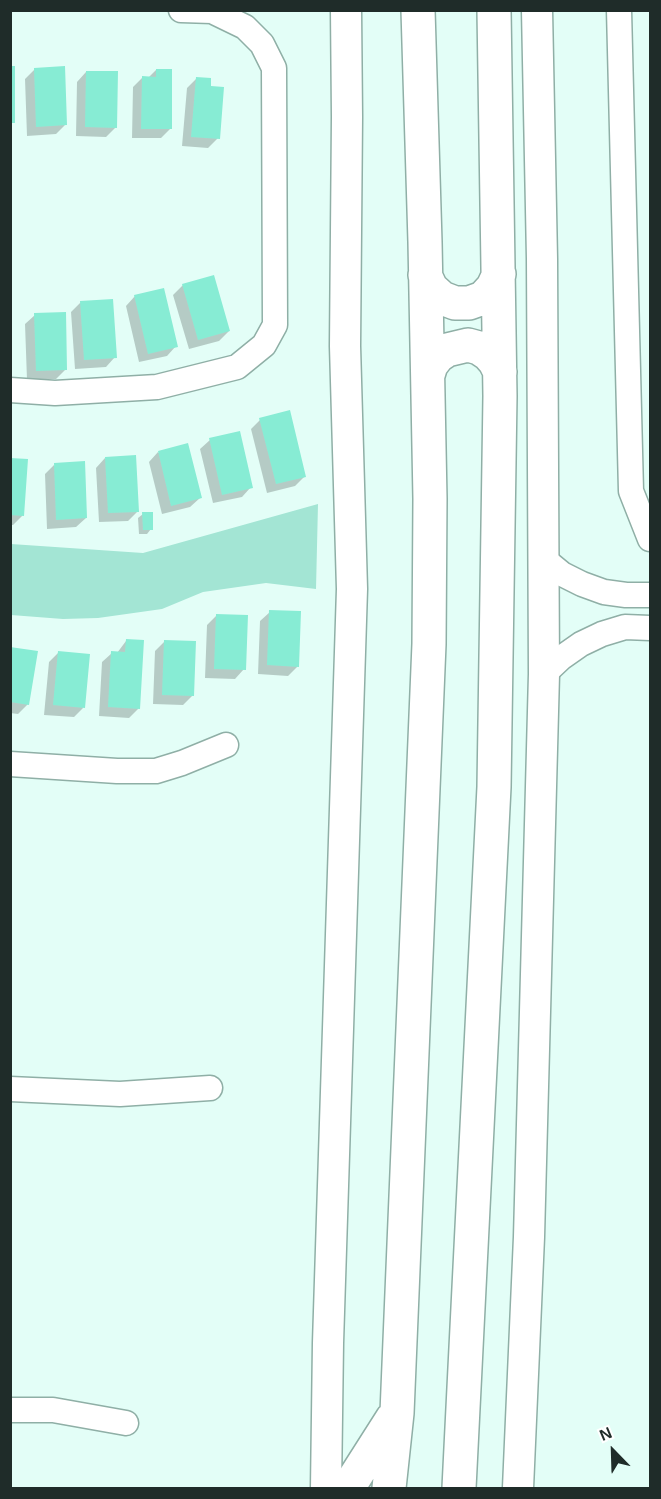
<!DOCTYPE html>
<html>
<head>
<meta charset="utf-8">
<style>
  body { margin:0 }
  #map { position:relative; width:661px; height:1499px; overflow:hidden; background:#e3fef7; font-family:Arial,sans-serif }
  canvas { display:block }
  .frame { position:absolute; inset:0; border:12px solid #1f2c29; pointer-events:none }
  .north { position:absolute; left:583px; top:1421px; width:60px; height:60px; -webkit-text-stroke:4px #fff; paint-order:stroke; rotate:337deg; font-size:16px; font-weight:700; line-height:24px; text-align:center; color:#1f2c29 }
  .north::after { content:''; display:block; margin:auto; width:21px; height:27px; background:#1f2c29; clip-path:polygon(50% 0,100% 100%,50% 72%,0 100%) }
</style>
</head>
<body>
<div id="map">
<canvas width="661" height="1499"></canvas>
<div class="frame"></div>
<div class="north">N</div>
</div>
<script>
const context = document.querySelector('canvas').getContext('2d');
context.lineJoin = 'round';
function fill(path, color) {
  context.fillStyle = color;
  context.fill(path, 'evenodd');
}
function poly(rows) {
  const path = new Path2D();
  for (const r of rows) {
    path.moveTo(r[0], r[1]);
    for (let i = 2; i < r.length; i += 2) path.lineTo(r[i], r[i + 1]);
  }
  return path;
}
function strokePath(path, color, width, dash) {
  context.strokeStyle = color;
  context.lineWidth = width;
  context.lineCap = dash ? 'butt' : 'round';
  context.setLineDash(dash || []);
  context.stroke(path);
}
const green = poly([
  [318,504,316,589,266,583,203,592,162,609,98,618,63,619,11,615,11,544,143,553]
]);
const shadow = poly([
  [35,69,65,125,56,134,27,136,25,79],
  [156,70,171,128,161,138,132,138,133,87,142,78,148,78],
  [86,72,116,127,106,137,76,136,77,82],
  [196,79,218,138,208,148,182,146,187,88],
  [183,285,229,331,219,341,189,349,173,295],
  [135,296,176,346,167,356,139,362,126,306],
  [81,302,115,357,106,367,75,369,71,312],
  [35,315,66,369,56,379,27,380,25,324],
  [260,420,305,476,295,486,267,493,251,429],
  [210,440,251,487,242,497,213,503,200,449],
  [158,452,200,498,190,507,162,514,149,462],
  [105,458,138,511,128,521,99,522,96,468],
  [10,460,23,515,13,525,10,525],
  [54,465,86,518,76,527,47,529,45,474],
  [143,514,151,529,147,534,139,534,138,518],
  [270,612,298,666,288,676,258,674,260,621],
  [217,615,244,669,235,679,205,678,207,625],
  [126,641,139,708,129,718,99,716,102,662,112,653,117,653],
  [165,641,193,695,183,705,153,704,155,651],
  [10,648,28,704,18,714,10,713],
  [59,652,83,708,74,717,44,715,49,662]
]);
const building = poly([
  [10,66,15,66,15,123,10,123],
  [65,66,67,125,36,127,34,68],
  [156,69,172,69,172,129,141,129,142,76,156,77],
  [86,71,118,71,117,128,85,127],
  [196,77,211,78,211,86,224,87,220,139,191,137],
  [214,275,230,331,198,340,182,284],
  [164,288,178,347,148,354,134,295],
  [113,299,117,358,84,360,80,301],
  [66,312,67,370,36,371,34,313],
  [290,410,306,477,276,484,259,418],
  [240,431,253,488,222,495,209,438],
  [188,443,202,498,171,506,158,451],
  [136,455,139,512,108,513,105,457],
  [10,458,28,459,24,516,10,515],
  [85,461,87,518,56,520,54,463],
  [142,512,153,512,153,530,143,530],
  [269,610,301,611,299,667,267,665],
  [216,614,248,615,246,670,214,669],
  [126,639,144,640,140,709,108,707,111,651,125,652],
  [164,640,196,641,194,696,162,695],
  [10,647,38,651,29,705,10,702],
  [58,651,90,654,85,708,53,705]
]);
const minor = poly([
  [619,10,631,491,650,539],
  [10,390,55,393,157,387,237,367,264,345,275,325,274,68,262,44,245,27,212,11,181,10],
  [545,560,562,574,582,584,604,592,626,595,650,595],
  [544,674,561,658,581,644,602,634,625,627,650,628],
  [10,764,117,771,156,771,182,763,226,745],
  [10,1089,120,1094,210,1088],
  [10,1410,53,1410,126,1423]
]);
const tertiary = poly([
  [326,1488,328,1343,352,589,345,346,347,117,346,10],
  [518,1488,529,1237,544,674,542,259,537,10]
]);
const secondary = poly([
  [425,275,431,288,442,298,455,303,469,303,483,298,493,287,499,274],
  [428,375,431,365,438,356,447,350,468,345,479,348,488,354,495,362,500,372],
  [348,1488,392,1419],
  [389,1488,397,1413,429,644,430,499,425,242,418,10],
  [459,1488,494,787,500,396,494,10]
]);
fill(green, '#a3e5d4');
fill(shadow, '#0003');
fill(building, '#87ecd4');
strokePath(minor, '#8fafa6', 27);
strokePath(tertiary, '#8fafa6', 33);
strokePath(secondary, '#8fafa6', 36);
strokePath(minor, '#fff', 24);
strokePath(tertiary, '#fff', 30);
strokePath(secondary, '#fff', 33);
</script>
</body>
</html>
